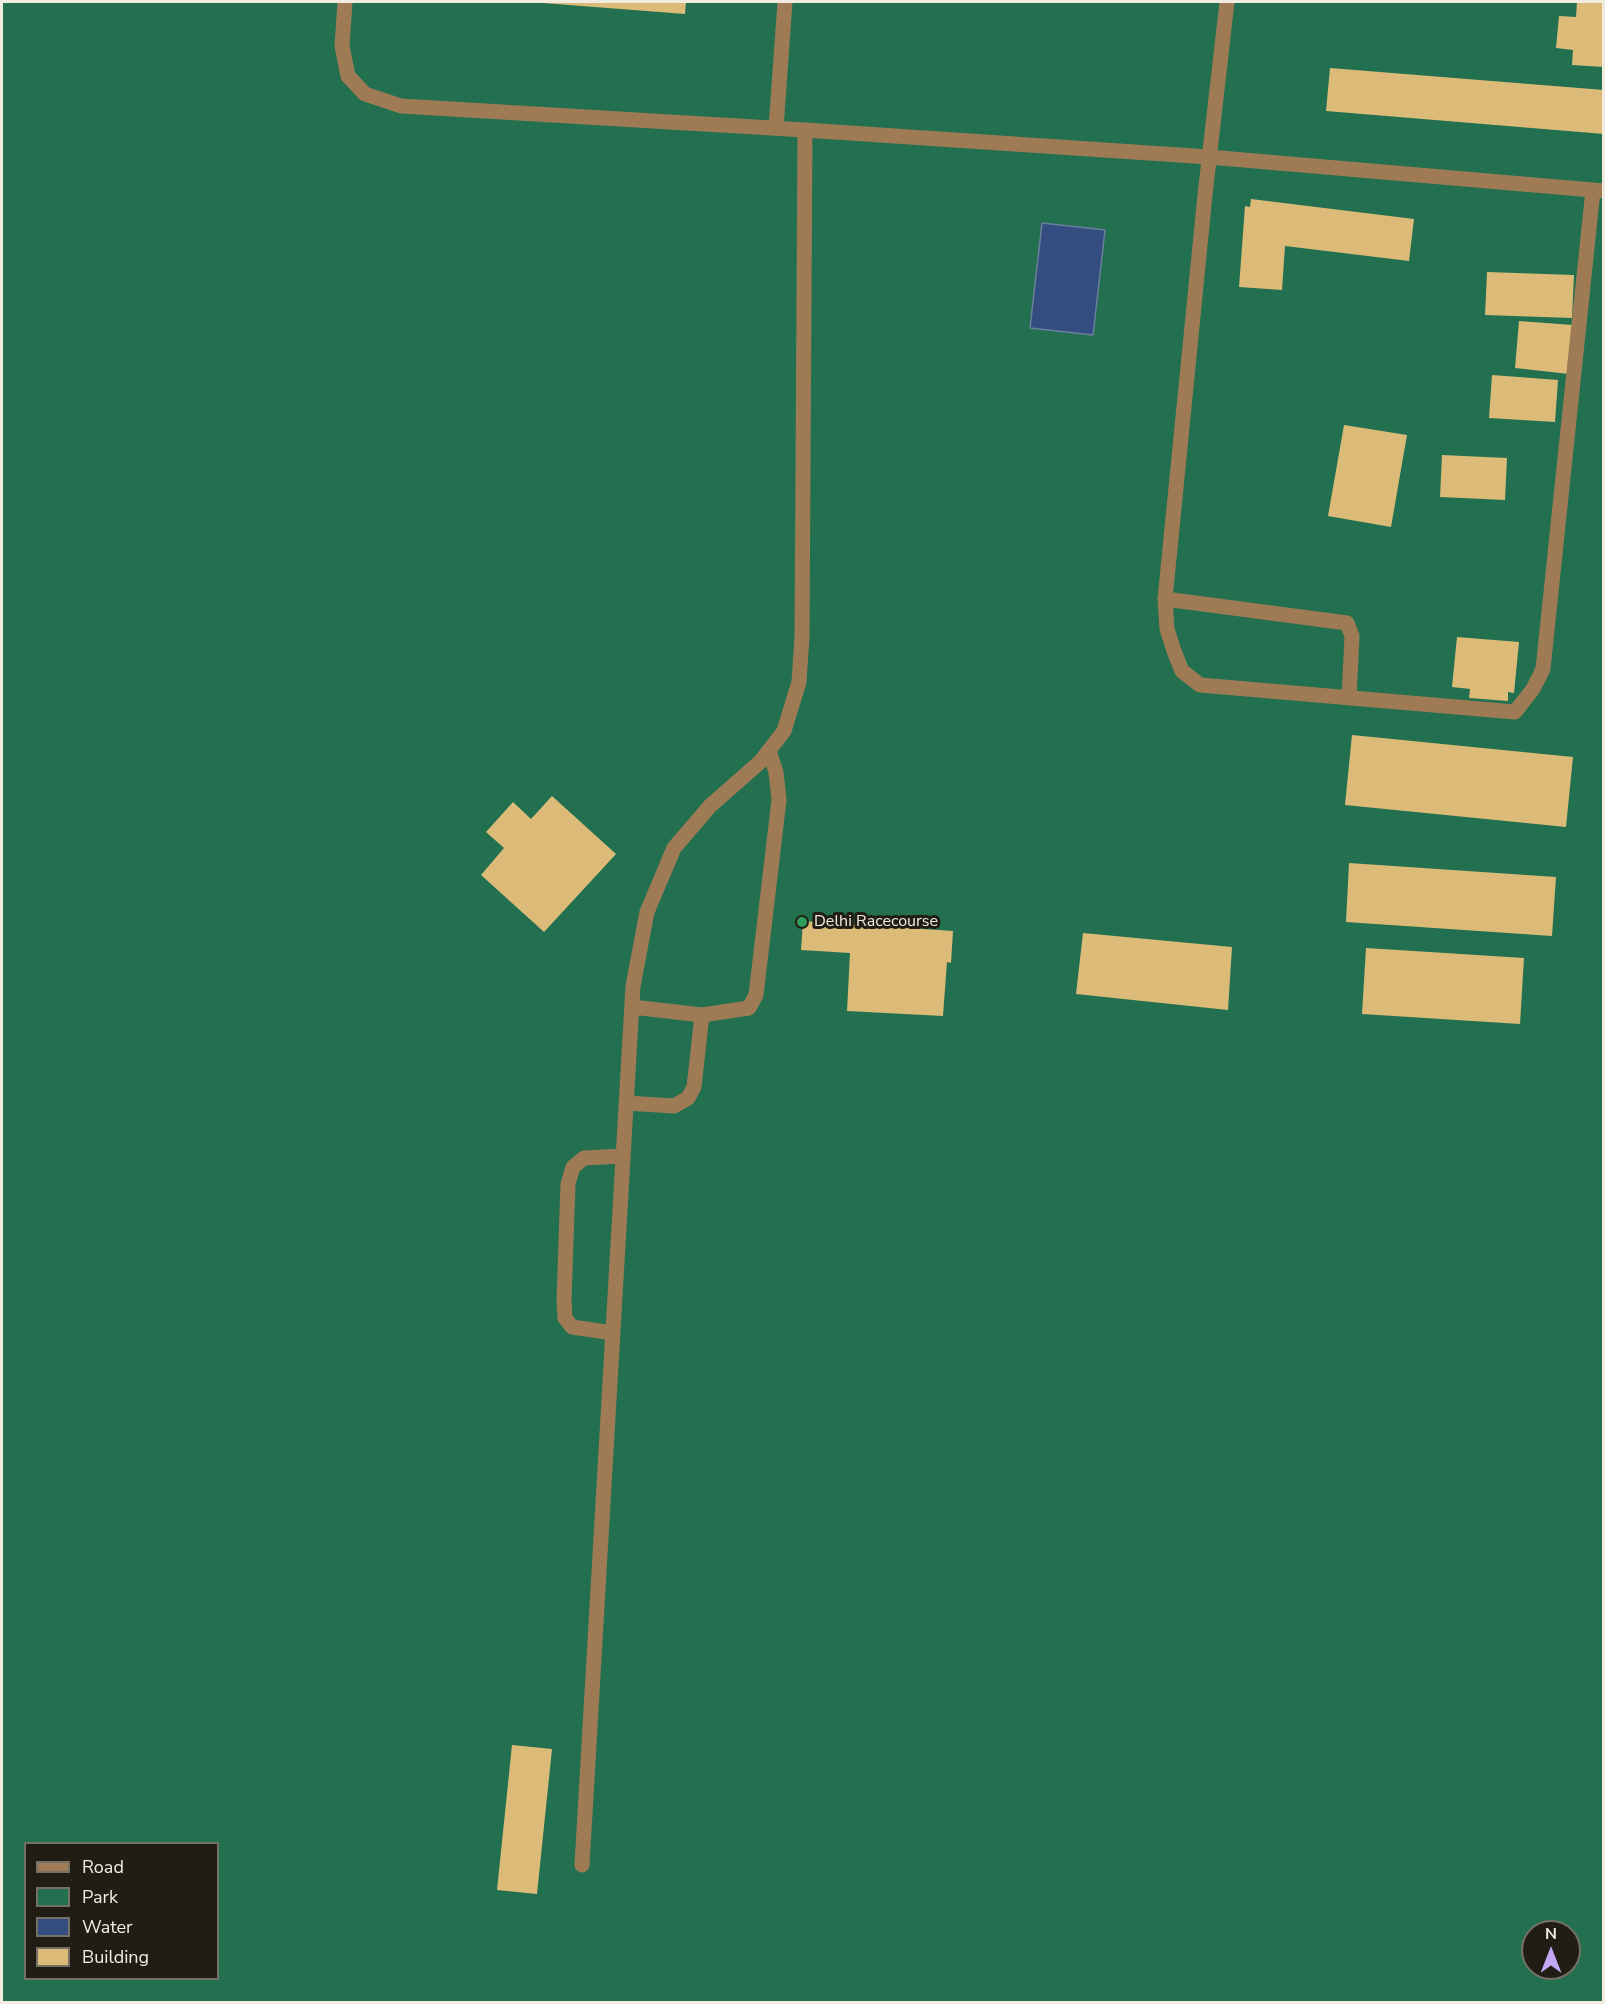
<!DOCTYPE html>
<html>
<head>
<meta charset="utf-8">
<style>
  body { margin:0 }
  #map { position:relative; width:1605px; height:2004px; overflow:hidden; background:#3f3520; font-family:"Nunito Sans",sans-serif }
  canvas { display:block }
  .frame { position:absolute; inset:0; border:3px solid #f2ece0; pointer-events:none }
  .legend { position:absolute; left:24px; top:1842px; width:195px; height:138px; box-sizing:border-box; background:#211d14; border:2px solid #757066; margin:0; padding:8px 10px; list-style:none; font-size:18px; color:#f2ece0 }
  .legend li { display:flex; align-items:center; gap:12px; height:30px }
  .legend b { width:30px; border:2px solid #757066 }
  .north { position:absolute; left:1521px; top:1920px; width:60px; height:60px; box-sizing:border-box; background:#211d14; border:2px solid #757066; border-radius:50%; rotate:0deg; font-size:16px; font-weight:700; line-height:24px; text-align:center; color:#f2ece0 }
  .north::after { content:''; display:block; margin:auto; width:21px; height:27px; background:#c2a8f3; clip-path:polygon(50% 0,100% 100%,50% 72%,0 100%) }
</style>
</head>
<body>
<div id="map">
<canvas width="1605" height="2004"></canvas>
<div class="frame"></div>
<ul class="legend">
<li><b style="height:8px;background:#9e7b55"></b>Road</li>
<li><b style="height:16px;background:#237050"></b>Park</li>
<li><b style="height:16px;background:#344d81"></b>Water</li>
<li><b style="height:16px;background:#dcbb78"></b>Building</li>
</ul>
<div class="north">N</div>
</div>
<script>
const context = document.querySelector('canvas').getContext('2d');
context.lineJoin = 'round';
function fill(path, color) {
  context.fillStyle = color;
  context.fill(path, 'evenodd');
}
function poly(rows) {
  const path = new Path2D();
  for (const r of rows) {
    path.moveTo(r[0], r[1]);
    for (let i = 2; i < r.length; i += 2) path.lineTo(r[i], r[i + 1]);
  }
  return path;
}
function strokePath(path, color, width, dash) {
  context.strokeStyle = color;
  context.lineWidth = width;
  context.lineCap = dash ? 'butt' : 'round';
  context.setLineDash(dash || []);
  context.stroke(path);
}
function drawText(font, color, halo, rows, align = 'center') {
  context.font = font + ' "Nunito Sans",sans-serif';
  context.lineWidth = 6;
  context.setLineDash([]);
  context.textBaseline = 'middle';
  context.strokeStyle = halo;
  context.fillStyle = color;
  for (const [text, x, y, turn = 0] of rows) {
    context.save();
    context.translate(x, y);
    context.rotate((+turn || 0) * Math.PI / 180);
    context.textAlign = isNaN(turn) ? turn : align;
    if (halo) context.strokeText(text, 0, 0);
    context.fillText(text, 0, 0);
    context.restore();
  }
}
const green = poly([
  [2,2,1603,2,1603,2002,2,2002],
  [26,1844,218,1844,218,1978,26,1978],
  [1533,1932,1569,1932,1569,1968,1533,1968]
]);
const water = poly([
  [1042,223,1105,230,1093,335,1030,328,1042,223]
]);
const building = poly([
  [543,2,686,2,685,14,543,3],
  [1577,2,1604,2,1604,67,1572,65,1573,50,1556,48,1559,16,1576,17],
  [1330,68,1604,90,1604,134,1326,111],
  [1251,199,1414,219,1409,261,1285,246,1282,290,1239,287,1245,206,1250,207],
  [1487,272,1574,275,1572,318,1485,315],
  [1519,321,1573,325,1569,374,1515,368],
  [1492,375,1558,380,1555,422,1489,418],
  [1344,425,1407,435,1391,527,1328,516],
  [1442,455,1507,458,1505,500,1440,497],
  [1457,637,1519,642,1514,693,1508,692,1508,701,1469,698,1470,689,1452,687],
  [1352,735,1573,757,1566,827,1345,805],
  [552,796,616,854,544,932,481,875,504,848,486,832,513,802,531,819],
  [1349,863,1556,877,1552,936,1346,922],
  [803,921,953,931,951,963,947,962,943,1016,847,1011,850,953,801,950],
  [1083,933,1232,947,1228,1010,1076,994],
  [1366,948,1524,958,1520,1024,1362,1014],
  [512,1745,552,1749,537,1894,497,1890]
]);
const minor = poly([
  [345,2,342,46,348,76,365,94,401,106,805,130,1209,157,1604,191],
  [1227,2,1205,195,1165,599,1167,629,1174,651,1182,671,1200,685,1515,712,1533,689,1543,669,1593,190],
  [776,128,785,2],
  [1165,599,1347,623,1352,636,1349,698],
  [632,1007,702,1015],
  [626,1103,674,1106,688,1098,694,1087,702,1015,749,1008,756,995,779,800,776,772,769,751],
  [613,1333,572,1327,565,1318,564,1300,568,1184,573,1167,584,1158,623,1156],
  [582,1865,633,986,647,912,674,848,710,806,760,762,784,731,799,682,802,637,805,130]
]);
const markers = [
  [802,922,6,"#2e9e5b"]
];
const poiNames = [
  ["Delhi Racecourse",814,922]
];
fill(green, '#237050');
fill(water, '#344d81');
strokePath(water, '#6d7d9e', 1.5);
fill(building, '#dcbb78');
strokePath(minor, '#9e7b55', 15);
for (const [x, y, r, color] of markers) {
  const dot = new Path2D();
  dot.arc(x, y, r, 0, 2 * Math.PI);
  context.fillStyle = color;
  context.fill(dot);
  strokePath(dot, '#211d14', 2);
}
drawText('16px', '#f2ece0', '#211d14', poiNames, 'left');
</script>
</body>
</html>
